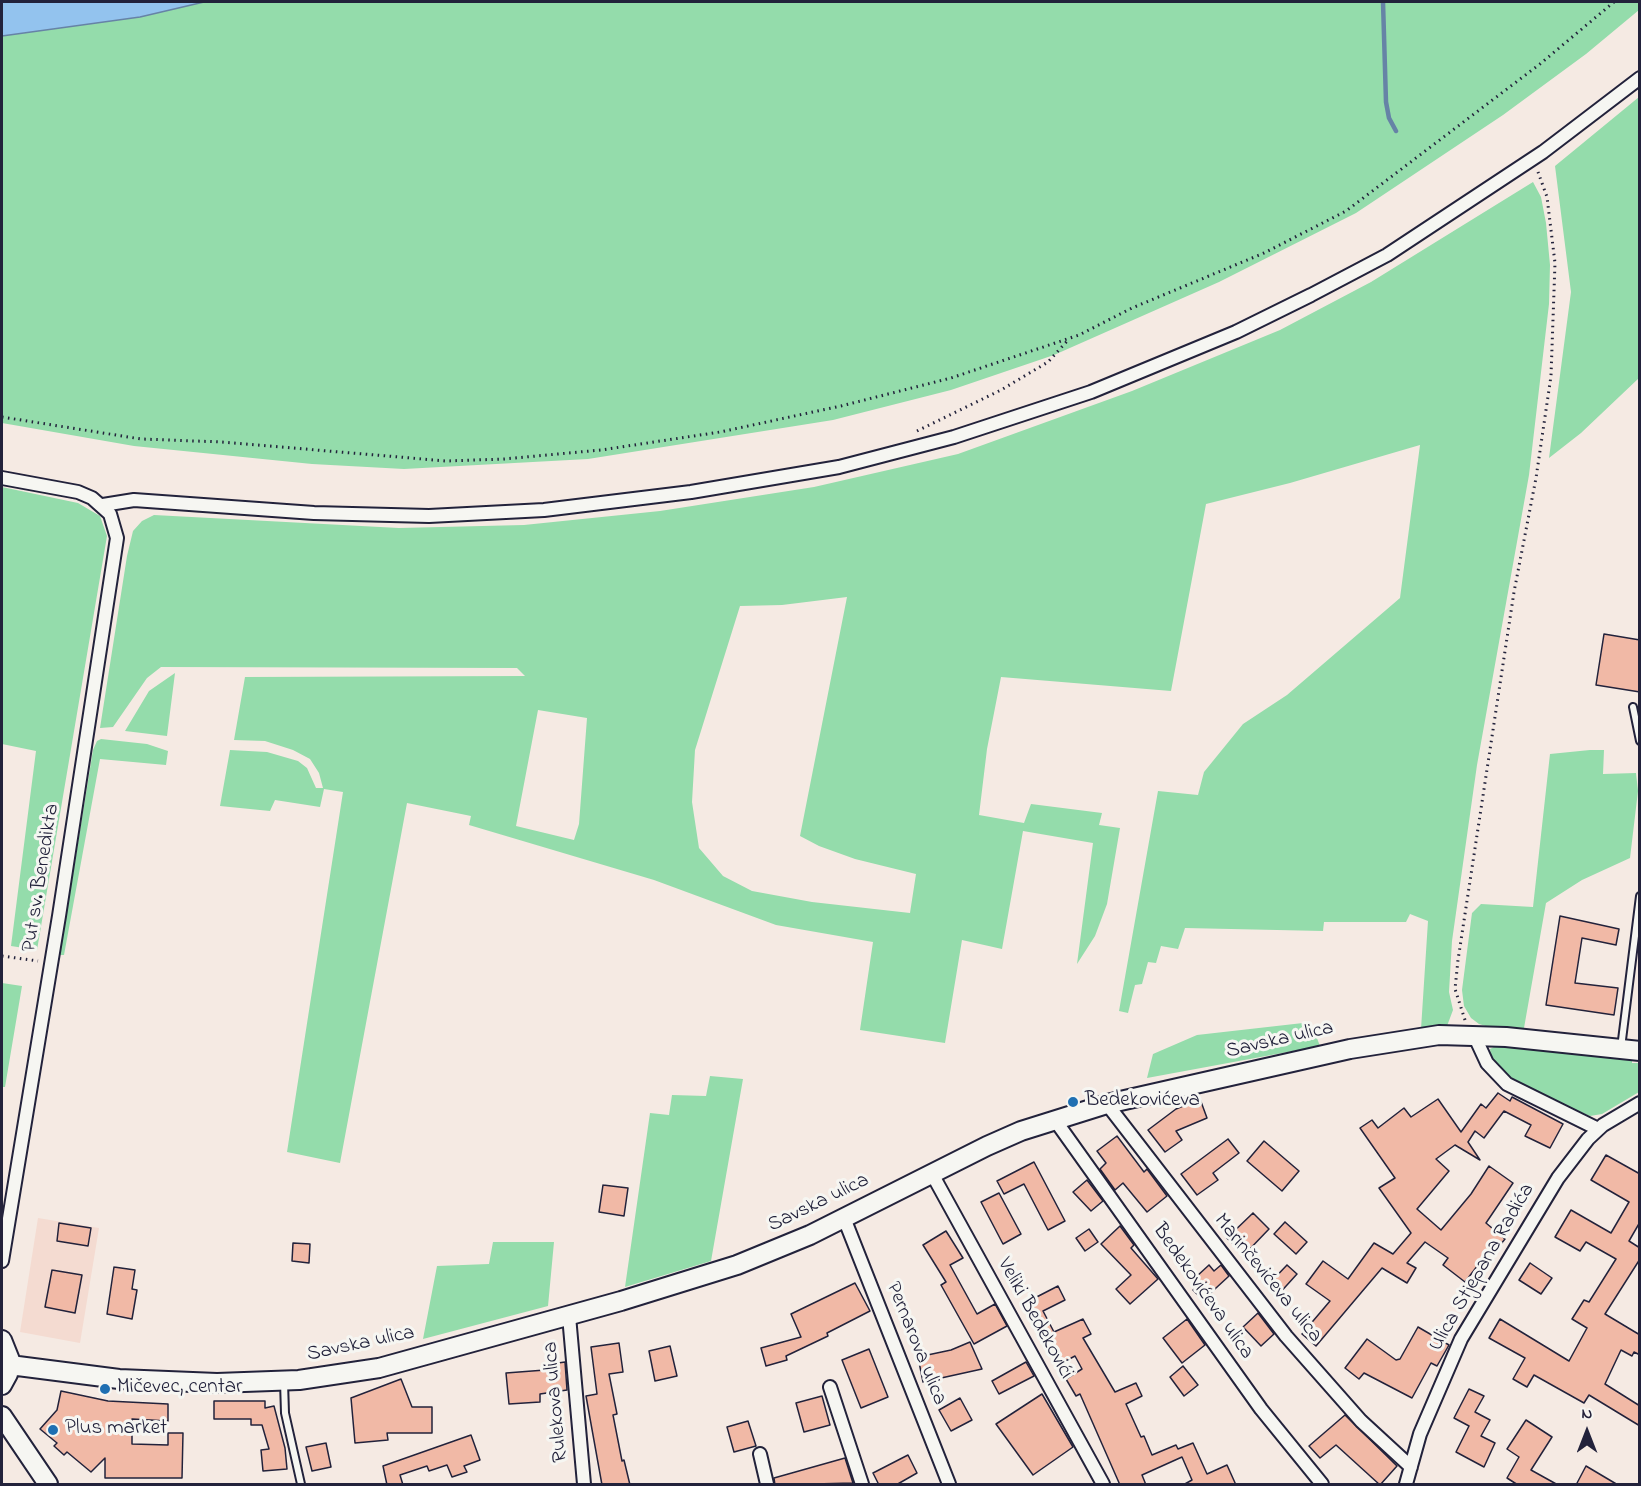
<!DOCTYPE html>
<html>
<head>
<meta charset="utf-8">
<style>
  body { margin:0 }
  #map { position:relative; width:1641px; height:1486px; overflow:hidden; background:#f5eae3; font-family:"Indie Flower",sans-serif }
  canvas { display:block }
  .frame { position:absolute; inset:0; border:3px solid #22223b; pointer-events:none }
  .north { position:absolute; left:1557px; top:1402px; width:60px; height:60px; -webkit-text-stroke:4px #f6f6f2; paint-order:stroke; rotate:0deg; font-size:16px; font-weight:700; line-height:24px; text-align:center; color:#22223b }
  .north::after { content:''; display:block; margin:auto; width:21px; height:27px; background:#22223b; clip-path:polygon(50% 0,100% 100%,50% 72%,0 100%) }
</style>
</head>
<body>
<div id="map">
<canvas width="1641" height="1486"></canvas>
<div class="frame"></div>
<div class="north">N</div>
</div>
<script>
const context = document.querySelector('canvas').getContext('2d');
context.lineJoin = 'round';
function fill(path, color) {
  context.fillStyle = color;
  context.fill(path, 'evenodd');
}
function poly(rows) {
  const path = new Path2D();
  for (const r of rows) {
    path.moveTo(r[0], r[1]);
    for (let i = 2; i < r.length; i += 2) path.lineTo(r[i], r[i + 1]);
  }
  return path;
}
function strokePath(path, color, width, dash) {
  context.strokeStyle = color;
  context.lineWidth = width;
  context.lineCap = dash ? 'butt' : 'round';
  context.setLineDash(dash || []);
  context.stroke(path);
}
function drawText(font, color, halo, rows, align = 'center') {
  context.font = font + ' "Indie Flower",sans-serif';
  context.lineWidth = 6;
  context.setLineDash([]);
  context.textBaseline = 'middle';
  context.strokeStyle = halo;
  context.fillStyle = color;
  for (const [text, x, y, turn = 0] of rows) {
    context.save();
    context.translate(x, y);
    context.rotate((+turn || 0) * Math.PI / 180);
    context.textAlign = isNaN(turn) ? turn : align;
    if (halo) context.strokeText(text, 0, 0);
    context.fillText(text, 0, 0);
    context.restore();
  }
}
const built = poly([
  [38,1218,99,1228,80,1343,20,1332]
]);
const green = poly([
  [204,2,1640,2,1639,10,1586,54,1503,115,1356,213,1219,282,1054,355,951,390,833,420,588,459,404,469,312,464,134,446,2,423,2,36,140,17],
  [1639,97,1639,378,1581,433,1549,458,1571,292,1555,166],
  [1533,182,1541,197,1546,223,1550,265,1549,304,1529,475,1477,765,1452,941,1449,992,1453,1010,1447,1026,1421,1029,1428,921,1410,914,1406,922,1324,922,1323,931,1185,928,1178,949,1161,946,1156,963,1148,962,1142,984,1135,985,1128,1013,1119,1011,1158,791,1198,795,1204,772,1243,724,1287,695,1400,598,1420,445,1290,483,1206,504,1171,691,1001,677,987,749,979,815,1024,823,1031,804,1102,813,1099,825,1120,828,1107,904,1095,936,1077,964,1093,843,1023,831,1002,949,962,940,945,1043,860,1030,873,942,776,925,654,880,469,825,471,816,407,803,340,1163,287,1152,343,792,324,789,320,807,275,800,270,811,220,806,230,750,267,752,298,761,307,768,316,788,323,788,319,773,310,759,293,750,265,741,234,740,245,677,525,676,517,668,161,667,147,678,113,727,100,728,127,556,133,531,142,521,154,515,399,528,524,525,660,511,814,487,958,454,1132,391,1280,330,1371,282],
  [847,597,800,836,819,846,855,859,916,874,910,913,812,902,752,891,723,876,699,848,692,802,695,750,740,606,782,605],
  [538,710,587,718,579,824,574,840,516,826],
  [2,487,78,503,100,516,107,536,37,950,11,946,36,751,2,744],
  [175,673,167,736,125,731,149,691],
  [101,739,147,744,168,751,166,765,100,759,64,955,60,955,93,750,97,741],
  [1590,750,1604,750,1603,774,1636,773,1638,791,1630,858,1582,880,1546,903,1524,1028,1489,1027,1479,1024,1471,1018,1464,1006,1462,990,1472,913,1481,904,1533,907,1550,754],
  [2,983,22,986,5,1087,2,1087],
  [1303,1023,1313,1028,1320,1046,1147,1078,1153,1054,1197,1035],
  [1496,1046,1632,1058,1632,1063,1639,1063,1639,1092,1602,1114,1590,1116,1580,1112,1577,1115,1510,1079,1491,1058,1490,1049],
  [710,1076,743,1079,711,1261,625,1287,650,1113,669,1115,672,1095,706,1096],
  [493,1242,554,1242,548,1306,423,1339,437,1266,489,1264]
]);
const water = poly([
  [2,2,204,2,140,17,2,36,2,2]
]);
const stream = poly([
  [1383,2,1386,102,1389,118,1396,131]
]);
const building = poly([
  [1604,634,1640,640,1640,692,1596,685,1604,634],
  [1560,916,1619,929,1616,945,1582,938,1575,983,1618,988,1614,1015,1546,1005,1560,916],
  [1498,1093,1510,1101,1512,1097,1563,1124,1550,1148,1525,1136,1531,1125,1504,1111,1484,1138,1475,1131,1468,1142,1480,1160,1455,1145,1436,1159,1449,1171,1417,1209,1441,1230,1471,1194,1489,1166,1513,1183,1486,1223,1505,1239,1492,1255,1488,1252,1465,1282,1443,1265,1448,1258,1425,1242,1407,1263,1416,1268,1407,1283,1382,1268,1316,1346,1302,1334,1330,1301,1306,1284,1323,1261,1348,1279,1374,1243,1393,1254,1411,1233,1379,1188,1395,1178,1360,1128,1372,1120,1378,1128,1404,1108,1411,1117,1438,1099,1461,1132,1481,1104,1486,1108,1498,1093],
  [1200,1099,1207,1118,1176,1131,1182,1140,1165,1152,1148,1130,1176,1109,1200,1099],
  [1117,1136,1144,1172,1147,1169,1167,1196,1147,1212,1123,1183,1115,1190,1100,1169,1106,1163,1097,1151,1117,1136],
  [1228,1139,1239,1153,1213,1173,1218,1180,1197,1195,1181,1174,1228,1139],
  [1264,1141,1299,1171,1282,1191,1247,1161,1264,1141],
  [1606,1155,1640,1174,1640,1222,1629,1241,1640,1248,1640,1259,1605,1314,1640,1335,1640,1355,1634,1352,1632,1356,1621,1350,1605,1384,1640,1406,1640,1426,1589,1395,1584,1403,1534,1375,1527,1387,1513,1379,1525,1358,1489,1338,1500,1319,1569,1361,1587,1328,1572,1319,1584,1300,1589,1302,1616,1259,1586,1242,1580,1251,1555,1237,1571,1210,1611,1233,1629,1202,1591,1180,1606,1155],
  [1034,1162,1065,1221,1048,1230,1024,1184,1004,1194,997,1181,1034,1162],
  [1087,1180,1103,1201,1091,1211,1073,1192,1087,1180],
  [603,1185,628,1188,624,1216,599,1212,603,1185],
  [999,1193,1021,1234,1003,1244,981,1202,999,1193],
  [1253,1213,1269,1229,1244,1255,1227,1238,1253,1213],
  [1285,1222,1307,1242,1296,1254,1274,1234,1285,1222],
  [59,1223,91,1228,88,1246,57,1241,59,1223],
  [1120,1226,1134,1245,1131,1248,1158,1279,1130,1304,1116,1289,1131,1275,1101,1244,1120,1226],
  [1089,1229,1098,1242,1085,1251,1076,1238,1089,1229],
  [946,1231,963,1258,950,1265,977,1314,995,1304,1007,1326,974,1344,941,1285,946,1282,923,1245,946,1231],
  [293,1243,310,1244,309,1263,292,1261,293,1243],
  [1530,1263,1552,1278,1541,1294,1519,1280,1530,1263],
  [1209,1265,1214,1271,1221,1265,1229,1276,1203,1300,1193,1290,1201,1283,1196,1277,1209,1265],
  [1287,1265,1297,1274,1277,1296,1267,1286,1287,1265],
  [114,1267,135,1270,132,1289,137,1290,132,1319,107,1314,114,1267],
  [52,1270,82,1275,75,1313,45,1307,52,1270],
  [855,1283,870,1311,827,1333,828,1336,786,1356,787,1360,766,1366,761,1348,801,1337,791,1314,855,1283],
  [1058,1286,1065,1300,1043,1311,1054,1332,1083,1319,1091,1334,1083,1338,1115,1392,1136,1383,1142,1396,1126,1404,1141,1437,1144,1436,1152,1455,1176,1445,1178,1449,1193,1443,1207,1474,1227,1465,1236,1485,1183,1485,1192,1480,1182,1457,1142,1475,1146,1485,1120,1485,1080,1394,1076,1396,1066,1379,1082,1369,1075,1356,1058,1365,1023,1304,1058,1286],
  [1258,1313,1274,1334,1261,1346,1243,1327,1258,1313],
  [1187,1319,1205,1345,1182,1363,1163,1338,1187,1319],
  [1418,1327,1449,1345,1437,1366,1431,1363,1412,1398,1364,1373,1359,1379,1345,1368,1367,1339,1396,1360,1400,1359,1418,1327],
  [970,1342,982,1369,923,1382,918,1357,951,1350,970,1342],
  [619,1343,623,1372,609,1374,617,1414,613,1415,622,1461,624,1460,630,1485,602,1485,586,1396,597,1394,591,1347,619,1343],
  [670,1346,677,1376,655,1381,649,1351,670,1346],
  [869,1349,888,1397,861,1408,842,1360,869,1349],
  [565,1362,567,1390,540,1394,540,1402,509,1404,506,1373,545,1370,544,1365,565,1362],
  [1026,1362,1034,1376,999,1394,992,1381,1026,1362],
  [1183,1366,1198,1385,1184,1396,1170,1377,1183,1366],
  [401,1379,412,1407,432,1407,432,1433,387,1433,388,1440,355,1443,351,1398,401,1379],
  [1469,1389,1484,1396,1475,1412,1490,1420,1481,1436,1495,1443,1484,1467,1456,1452,1469,1426,1454,1418,1469,1389],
  [61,1391,108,1401,168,1404,168,1421,132,1419,132,1444,168,1445,168,1433,183,1433,182,1478,105,1478,105,1458,91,1472,67,1452,64,1455,54,1446,57,1443,40,1429,57,1410,61,1391],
  [1042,1394,1073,1447,1033,1475,996,1424,1042,1394],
  [822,1396,830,1425,804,1432,796,1403,822,1396],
  [960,1398,972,1420,951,1431,939,1410,960,1398],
  [214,1401,265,1401,265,1408,274,1406,285,1448,287,1469,263,1471,261,1450,269,1449,262,1425,251,1425,251,1419,214,1419,214,1401],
  [1345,1415,1397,1466,1380,1485,1336,1445,1320,1458,1309,1446,1345,1415],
  [1526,1420,1552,1437,1531,1470,1558,1485,1518,1485,1507,1478,1519,1457,1507,1449,1526,1420],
  [748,1421,756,1446,734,1452,727,1427,748,1421],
  [471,1435,480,1460,464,1466,467,1472,452,1477,447,1465,429,1471,427,1466,400,1475,403,1485,387,1485,383,1466,471,1435],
  [326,1443,331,1467,312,1471,306,1447,326,1443],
  [908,1455,917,1473,896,1485,879,1485,873,1473,908,1455],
  [845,1458,853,1483,775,1485,774,1478,845,1458],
  [1586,1466,1618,1485,1576,1485,1586,1466]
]);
const path = poly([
  [2,417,141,439,222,442,446,461,504,459,601,450,720,432,841,406,951,378,1079,335,1132,308,1264,253,1346,211,1540,64,1614,2],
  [917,431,1001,390,1048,362,1069,339],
  [2,956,38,961],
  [1465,1020,1455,989,1458,960,1514,592,1536,478,1551,376,1555,263,1547,197,1538,172]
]);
const lane = poly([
  [1633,707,1640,741],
  [1621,1048,1640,896],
  [284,1382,285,1413,301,1484]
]);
const street = poly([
  [2,478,78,492,92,498,110,514,117,538,59,916,2,1261],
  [103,505,134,500,314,513,429,516,544,510,691,492,839,467,954,437,1091,392,1236,332,1311,295,1387,255,1543,152,1640,78],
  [1474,1035,1487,1063,1507,1084,1598,1129],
  [1107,1104,1286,1336,1361,1421,1411,1467],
  [1055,1120,1261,1409,1322,1484],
  [931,1172,1103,1484],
  [844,1218,949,1484],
  [569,1316,584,1484],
  [830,1387,862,1484],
  [760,1454,767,1484],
  [1406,1484,1420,1434,1461,1339,1558,1178,1588,1139,1603,1125,1640,1103]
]);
const secondary = poly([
  [2,1340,10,1360,8,1374,2,1385],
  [10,1365,119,1379,217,1383,299,1380,379,1368,621,1301,737,1265,810,1235,987,1146,1021,1131,1107,1104,1350,1049,1439,1035,1506,1037,1640,1051],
  [2,1416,48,1484]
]);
const markers = [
  [1073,1102,6,"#1f6fb2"],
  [105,1389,6,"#1f6fb2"],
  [53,1430,6,"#1f6fb2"]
];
const streetNames = [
  ["Put sv. Benedikta",42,878,-81],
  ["Savska ulica",1280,1041,-13],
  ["Savska ulica",819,1204,-26],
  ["Ulica Stjepana Radića",1483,1268,-60],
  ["Marinčevićeva ulica",1267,1279,51],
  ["Bedekovićeva ulica",1202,1292,55],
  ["Veliki Bedekovići",1034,1319,61],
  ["Pernarova ulica",915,1344,68],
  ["Savska ulica",361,1345,-12],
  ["Rulekova ulica",557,1402,-95]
];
const poiNames = [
  ["Bedekovićeva",1085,1102],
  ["Mičevec, centar",117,1389],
  ["Plus market",65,1430]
];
fill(built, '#f4dbd1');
fill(green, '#94dcab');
fill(water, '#93c3ee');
strokePath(water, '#6683a6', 1.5);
strokePath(stream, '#6683a6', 4.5);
fill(building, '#f1b9a6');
strokePath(building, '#22223b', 1.5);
strokePath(lane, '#22223b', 10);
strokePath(street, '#22223b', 16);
strokePath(secondary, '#22223b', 22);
strokePath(path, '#22223b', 3, [1.5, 4.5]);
strokePath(lane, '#f6f6f2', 6);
strokePath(street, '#f6f6f2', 12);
strokePath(secondary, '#f6f6f2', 18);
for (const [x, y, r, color] of markers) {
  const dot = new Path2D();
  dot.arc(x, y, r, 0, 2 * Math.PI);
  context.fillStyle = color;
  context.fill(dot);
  strokePath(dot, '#f6f6f2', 2);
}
drawText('21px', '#22223b', '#f6f6f2', streetNames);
drawText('21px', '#22223b', '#f6f6f2', poiNames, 'left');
</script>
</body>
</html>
